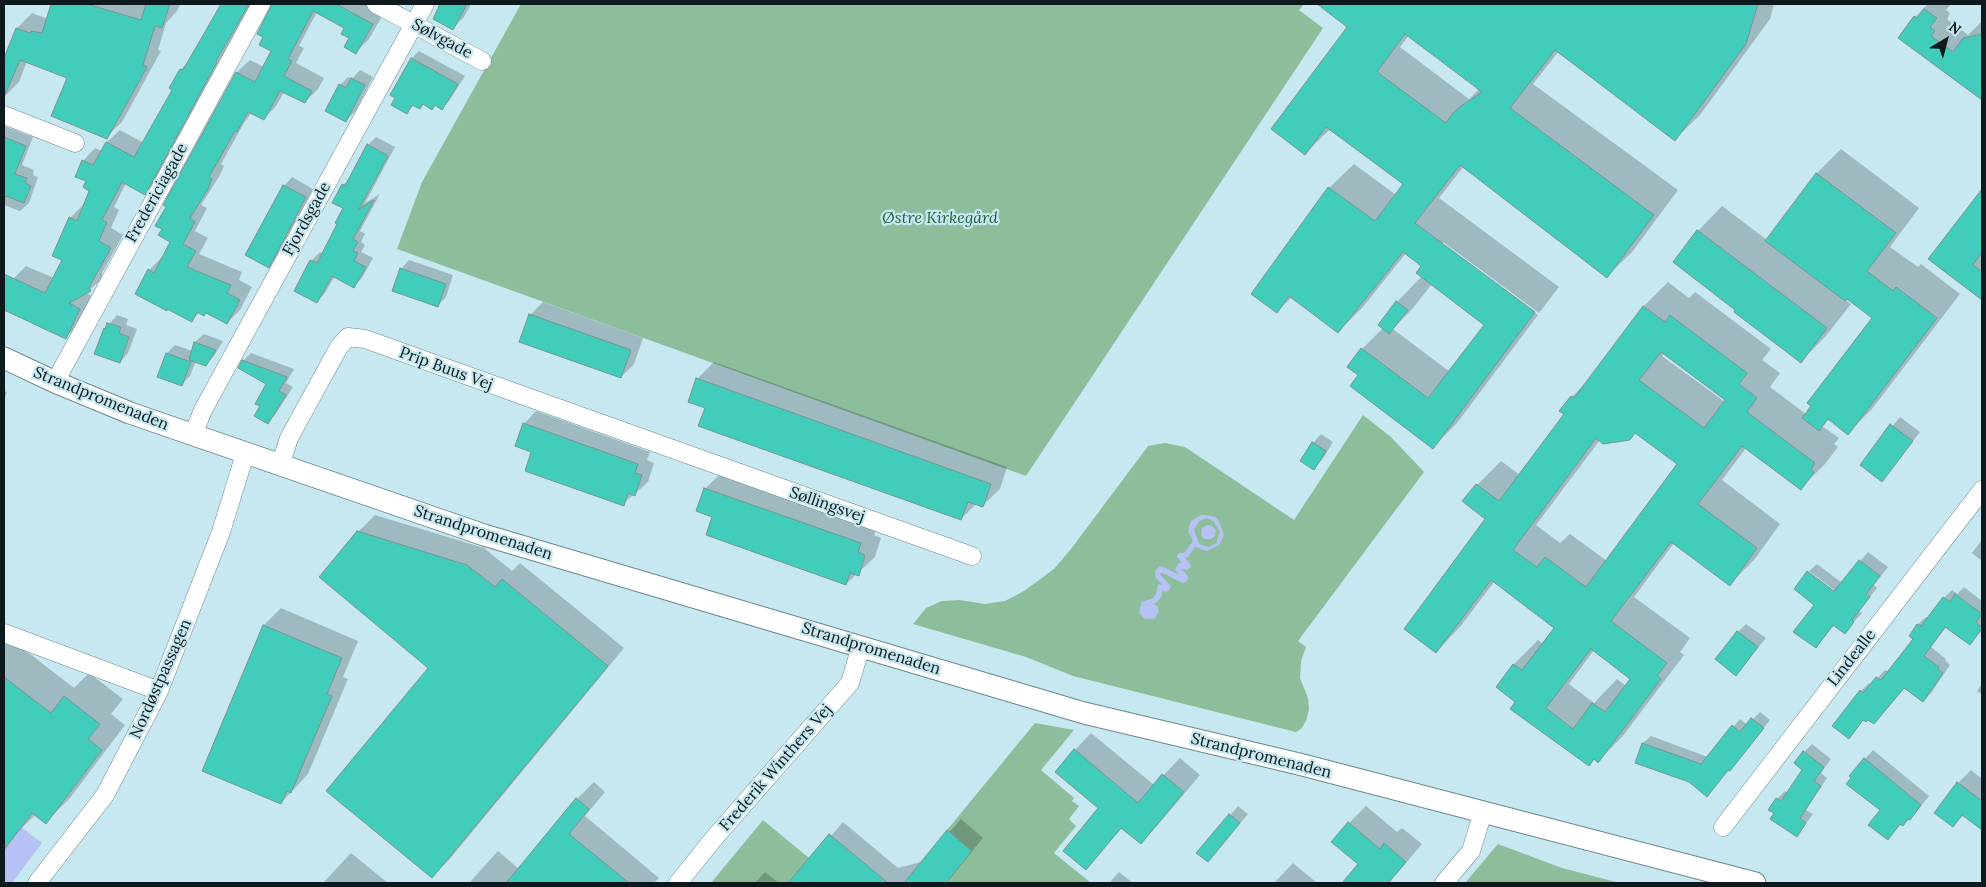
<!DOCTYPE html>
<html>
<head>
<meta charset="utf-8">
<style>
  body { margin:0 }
  #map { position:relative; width:1986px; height:887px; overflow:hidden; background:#c7e8f0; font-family:Lora,serif }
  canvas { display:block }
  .frame { position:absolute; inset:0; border:5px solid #0d191c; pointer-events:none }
  .north { position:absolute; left:1921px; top:15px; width:50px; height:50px; -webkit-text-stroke:4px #c7e8f0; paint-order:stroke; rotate:37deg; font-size:14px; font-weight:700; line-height:20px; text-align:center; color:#0d191c }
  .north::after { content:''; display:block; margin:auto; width:18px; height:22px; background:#0d191c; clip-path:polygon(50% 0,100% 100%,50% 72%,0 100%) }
</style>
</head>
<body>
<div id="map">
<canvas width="1986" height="887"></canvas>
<div class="frame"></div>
<div class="north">N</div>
</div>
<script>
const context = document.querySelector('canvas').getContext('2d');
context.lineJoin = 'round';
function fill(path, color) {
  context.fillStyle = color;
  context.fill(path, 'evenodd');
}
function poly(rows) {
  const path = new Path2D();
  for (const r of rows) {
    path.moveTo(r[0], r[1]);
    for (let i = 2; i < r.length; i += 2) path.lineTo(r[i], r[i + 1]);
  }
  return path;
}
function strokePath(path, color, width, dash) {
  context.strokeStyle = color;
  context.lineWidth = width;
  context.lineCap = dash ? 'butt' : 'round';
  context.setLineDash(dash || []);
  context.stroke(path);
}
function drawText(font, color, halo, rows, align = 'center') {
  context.font = font + ' Lora,serif';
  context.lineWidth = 4.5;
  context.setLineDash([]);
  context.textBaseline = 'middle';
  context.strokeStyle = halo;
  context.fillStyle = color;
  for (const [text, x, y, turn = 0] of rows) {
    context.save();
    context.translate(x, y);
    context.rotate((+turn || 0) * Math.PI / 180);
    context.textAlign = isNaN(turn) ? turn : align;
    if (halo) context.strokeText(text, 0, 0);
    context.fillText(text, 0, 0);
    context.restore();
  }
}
const green = poly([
  [521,4,1304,4,1299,10,1323,28,1026,476,397,249,422,182],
  [1363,415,1391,437,1424,472,1298,641,1306,647,1301,661,1300,678,1308,698,1309,709,1306,721,1301,729,1296,732,1073,676,1026,657,913,624,926,608,942,601,960,600,985,604,1005,601,1024,591,1054,569,1071,549,1148,446,1165,443,1185,447,1294,520],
  [1035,723,1074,730,1041,770,1074,798,1072,801,1079,806,1069,819,1076,826,1054,853,1091,883,946,883,971,851,947,830],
  [763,820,809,858,788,883,711,883],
  [1498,844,1562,868,1620,883,1465,883]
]);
const water = poly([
  [1206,515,1215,517,1219,521,1224,535,1219,545,1207,551,1196,547,1188,531,1191,521,1201,515],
  [1207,518,1214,522,1220,532,1216,543,1209,547,1199,544,1194,530,1199,521],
  [1207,525,1212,526,1216,530,1215,536,1211,539,1204,539,1201,535,1202,528],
  [4,814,42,843,12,883,4,883]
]);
const shadow = poly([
  [53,4,180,4,177,11,166,23,158,50,161,51,122,122,106,137,68,77,27,61,19,82,4,97,4,61,17,28,32,13,45,18,49,17],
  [222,4,253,4,157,180,145,193,126,183,114,207,119,210,111,228,123,235,102,273,103,278,86,293,92,296,78,325,65,338,4,308,4,297,13,279,26,266,54,278,63,260,70,218,83,205,85,206,91,191,83,161,95,148,102,151,107,142,120,130,144,143,174,90,181,69,189,61],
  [273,4,372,4,385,11,369,39,356,52,346,28,317,12,299,46,304,48,296,63,324,78,318,89,305,102,284,92,276,106,264,119,252,112,244,123,221,164,224,166,220,175,201,205,207,208,195,231,208,238,199,254,242,272,239,280,252,287,240,310,227,323,207,312,200,312,192,320,149,270,162,257,163,258,172,242,163,229,168,206,165,205,237,72,250,60,264,67,273,51,265,37],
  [439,4,471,4,464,17,453,28,435,18],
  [1332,4,1774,4,1770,19,1700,115,1675,139,1559,51,1533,84,1678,190,1632,252,1607,276,1464,166,1439,198,1559,287,1539,313,1443,242,1443,245,1538,315,1457,423,1433,447,1359,375,1349,367,1362,349,1383,328,1397,302,1422,276,1423,266,1406,253,1362,308,1338,332,1292,297,1277,312,1329,188,1354,164,1396,195,1404,183,1330,129,1305,154,1349,26,1327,10],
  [1409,35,1479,89,1469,99,1400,47],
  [1432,284,1486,325,1450,372,1393,329,1413,308],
  [1928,4,1951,4,1946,10,1950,13,1947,19,1968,35,1982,21,1982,98,1900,37,1915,17],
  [419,51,465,76,449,101,442,108,436,104,424,103,420,108,414,105,407,112,397,97,412,58],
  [360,70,373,77,355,112,346,120,340,85,348,77,352,79],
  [4,126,33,137,22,165,34,170,33,175,38,177,29,203,20,211,4,205],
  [376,137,395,147,365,203,380,194,360,231,365,234,361,242,365,245,361,252,373,258,362,278,354,286,335,276,325,293,317,302,311,261,320,252,323,254,344,208,343,185,350,178,368,145],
  [1841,149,1919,208,1890,247,1918,267,1921,264,1960,294,1872,409,1848,433,1829,419,1822,426,1839,438,1834,444,1838,447,1825,464,1800,489,1746,448,1722,480,1780,524,1754,560,1730,584,1674,543,1634,597,1690,638,1680,652,1684,655,1622,737,1598,761,1595,758,1588,765,1517,701,1498,687,1514,664,1538,640,1543,644,1556,628,1494,582,1460,627,1436,652,1487,519,1477,485,1501,461,1520,475,1565,414,1561,411,1572,397,1591,377,1644,306,1668,282,1689,298,1695,292,1771,349,1762,360,1780,373,1770,387,1806,414,1874,318,1847,297,1845,299,1851,304,1825,337,1801,361,1675,262,1698,231,1722,206,1767,240,1817,173],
  [1665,353,1727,399,1725,402,1662,356],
  [1636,432,1679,463,1607,561,1570,534,1560,543,1536,525,1600,440,1629,439],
  [1594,650,1632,679,1626,686,1617,679,1594,703,1569,684],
  [292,177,313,189,277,258,268,266,284,186],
  [1982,191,1982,296,1981,297,1930,259],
  [409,260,453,275,446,297,437,306,401,269],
  [543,302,643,338,634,364,621,377,530,315],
  [117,315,128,319,126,325,137,329,128,353,120,362,105,329],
  [204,334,223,341,214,356,205,365,196,361,190,376,182,384,167,353,175,345,193,351,195,342],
  [251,353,294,369,286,383,293,387,275,415,268,422,261,406,268,384,243,361],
  [714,362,1007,467,1000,489,983,505,977,503,961,519,707,407,697,379],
  [4,391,7,392,4,401],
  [536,411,650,452,647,460,654,463,648,482,623,504,533,451,524,424],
  [1900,417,1920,432,1882,480,1861,464],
  [1321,434,1333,442,1322,460,1314,468,1313,443],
  [722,472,877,527,874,535,881,538,875,557,846,584,714,516,705,489],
  [375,515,484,548,512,571,520,563,624,648,449,860,432,877,430,668,358,532],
  [1982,540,1982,561,1972,553],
  [1868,552,1888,567,1874,585,1877,588,1859,611,1862,613,1845,632,1835,624,1816,647,1840,594,1809,571,1817,564,1842,583],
  [1964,587,1982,601,1982,631,1969,643,1947,626,1931,647,1946,659,1945,660,1950,665,1931,693,1923,701,1905,687,1874,723,1868,718,1864,719,1849,737,1861,691,1869,683,1871,685,1885,670,1889,672,1915,638,1910,635,1918,624,1926,617,1929,618,1944,598,1952,590,1957,594],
  [281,608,358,641,343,677,348,679,308,774,281,803,204,771,264,625],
  [1746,624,1766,638,1736,674,1738,632],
  [4,634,74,688,89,673,123,699,111,714,125,725,70,798,46,822,36,814,11,839,4,833],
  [1982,684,1982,694,1977,691],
  [1760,712,1770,720,1714,788,1689,781,1636,762,1643,743,1651,736,1708,757,1740,719,1747,725],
  [1091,733,1154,785,1180,758,1200,775,1157,826,1141,842,1123,827,1086,868,1100,808,1075,750],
  [1812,744,1831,759,1821,773,1827,778,1806,810,1813,814,1797,835,1776,813,1777,799,1785,791,1788,793,1804,769,1804,752],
  [1873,750,1929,796,1918,810,1903,825,1901,824,1888,838,1881,810,1865,759],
  [1971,770,1982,779,1982,829,1964,815,1953,825,1958,783],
  [594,782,605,792,585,816,659,878,654,883,469,883,498,851,519,869,577,799],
  [1238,806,1248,814,1208,861,1198,853],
  [1366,806,1397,832,1402,828,1422,844,1389,883,1343,883,1359,864,1349,823],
  [961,819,983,838,946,883,790,883,843,822,898,868,924,861],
  [351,853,388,883,323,883],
  [1293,863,1317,883,1274,883],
  [765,872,779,883,755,883],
  [1119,872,1133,883,1109,883]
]);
const stream = poly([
  [1149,612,1149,609,1152,609,1152,613,1150,614,1145,610,1149,605,1155,608,1156,611,1153,616,1146,616,1142,612,1144,604,1154,601,1159,595,1160,587,1166,589,1168,587,1158,576,1158,572,1161,569,1183,580,1185,579,1185,577,1178,569,1181,565,1186,567,1188,566,1180,556,1186,555,1194,544]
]);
const building = poly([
  [51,4,87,4,141,20,146,4,170,4,162,28,155,26,143,65,147,67,107,139,51,116,67,78,20,60,4,97,4,58,16,28,30,33,31,31,42,33,51,4],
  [221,4,249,4,216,61,217,62,145,195,122,182,102,220,107,222,99,241,111,248,89,287,91,291,69,303,80,309,66,339,4,310,4,274,45,293,62,260,52,256,69,217,77,221,89,191,83,187,86,181,75,177,82,160,93,165,106,142,134,157,172,90,169,88,180,69,183,70,221,4],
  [272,4,336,4,373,24,356,54,344,47,349,38,341,34,344,28,313,11,288,59,292,61,284,76,312,91,305,103,280,91,264,120,248,112,237,132,235,131,209,177,212,179,208,189,190,218,195,222,183,244,196,251,187,267,231,285,227,293,240,300,227,324,206,313,204,316,197,312,192,322,167,309,167,311,135,294,148,269,154,273,170,242,158,235,162,229,155,226,166,207,163,205,236,72,255,82,271,51,259,45,263,37,257,34,272,4],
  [440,4,467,4,453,30,433,19,440,4],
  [1317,4,1758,4,1746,44,1675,141,1555,50,1510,108,1654,215,1607,278,1460,165,1415,223,1535,312,1433,449,1350,386,1358,375,1347,367,1361,348,1428,398,1484,325,1416,273,1421,266,1403,252,1338,333,1289,296,1277,313,1251,294,1328,187,1375,221,1403,184,1326,127,1305,155,1271,129,1347,27,1317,4],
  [1405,34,1482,92,1461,106,1453,113,1446,123,1377,72,1405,34],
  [1924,9,1937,18,1930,27,1935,31,1931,36,1953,52,1963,38,1982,34,1982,100,1898,38,1914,16,1917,18,1924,9],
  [411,58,458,84,442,110,435,105,432,110,423,104,420,109,412,105,407,114,391,105,395,98,390,95,411,58],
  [351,78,365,85,346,122,325,111,339,84,346,88,351,78],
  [4,137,26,146,15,174,27,178,25,183,31,186,24,203,6,196,4,199,4,137],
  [367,144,388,156,359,209,374,200,353,239,358,242,353,251,358,253,354,261,366,267,354,288,332,276,317,303,294,291,310,260,317,263,337,224,335,223,343,208,332,203,342,184,345,186,367,144],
  [1816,173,1896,233,1867,271,1893,291,1896,287,1937,318,1848,435,1828,419,1819,431,1802,418,1811,406,1807,403,1872,318,1847,299,1845,301,1765,241,1816,173],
  [283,185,306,197,269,268,245,255,283,185],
  [1982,189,1982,252,1973,265,1982,272,1982,300,1928,259,1982,189],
  [1697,230,1827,328,1801,363,1734,312,1735,310,1673,262,1697,230],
  [400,268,446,284,438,307,392,291,400,268],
  [1396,301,1408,310,1389,334,1378,325,1396,301],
  [1643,306,1665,322,1670,315,1747,373,1739,384,1757,398,1747,412,1815,463,1811,469,1814,472,1801,490,1742,446,1698,504,1757,548,1730,586,1671,542,1611,621,1667,663,1657,676,1661,679,1598,763,1594,759,1589,766,1510,709,1515,702,1496,687,1513,664,1522,670,1554,628,1491,580,1436,653,1404,629,1485,519,1462,501,1476,484,1499,501,1564,414,1559,411,1571,396,1574,398,1643,306],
  [1661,352,1725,400,1704,428,1639,380,1661,352],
  [1635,433,1677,464,1586,587,1545,557,1537,567,1513,550,1596,438,1603,444,1630,440,1635,433],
  [1591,649,1630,679,1605,712,1592,703,1573,729,1546,708,1591,649],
  [529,314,631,350,621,378,519,342,529,314],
  [107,323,121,327,119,333,129,337,120,363,94,354,104,328,105,329,107,323],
  [194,342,216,350,206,366,189,360,194,342],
  [166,353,191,362,182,386,157,377,166,353],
  [242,360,287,377,279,391,286,395,268,424,254,416,260,406,255,404,266,384,238,368,242,360],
  [696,378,991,484,983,507,968,502,961,520,698,426,705,408,688,402,696,378],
  [523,423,638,464,635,473,642,475,635,496,628,493,624,506,525,471,531,452,515,446,523,423],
  [1890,424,1913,441,1882,482,1860,465,1890,424],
  [1312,442,1326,451,1314,470,1300,461,1312,442],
  [704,488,861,543,858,552,865,555,859,576,850,573,846,585,706,535,712,517,696,511,704,488],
  [357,531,467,565,495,587,502,579,608,666,432,878,326,791,428,668,319,577,357,531],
  [1859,560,1880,576,1866,594,1870,597,1852,620,1854,622,1845,634,1833,625,1816,648,1793,632,1814,605,1794,589,1807,571,1834,591,1859,560],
  [1955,594,1982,614,1976,622,1982,628,1970,645,1945,627,1924,656,1939,667,1938,669,1943,673,1923,702,1904,688,1874,724,1868,720,1866,722,1863,720,1849,739,1832,726,1860,690,1863,693,1876,677,1881,680,1913,639,1909,636,1917,624,1921,626,1943,597,1950,602,1955,594],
  [263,625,342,658,327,694,332,696,291,793,287,791,281,804,202,771,263,625],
  [1737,631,1758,647,1736,676,1715,659,1737,631],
  [4,677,51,713,64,696,100,724,88,739,102,750,46,824,32,813,4,850,4,677],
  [1751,718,1764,728,1730,771,1728,770,1707,797,1689,782,1635,763,1642,743,1701,764,1732,725,1740,732,1751,718],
  [1074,749,1138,803,1162,774,1184,792,1141,844,1121,828,1086,870,1063,851,1098,808,1055,772,1074,749],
  [1803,751,1824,767,1814,781,1821,786,1800,818,1806,823,1797,837,1770,819,1774,813,1768,810,1776,798,1781,801,1802,770,1794,763,1803,751],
  [1864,758,1921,805,1910,820,1908,819,1903,826,1900,824,1888,840,1868,825,1880,810,1846,784,1851,778,1849,776,1864,758],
  [1957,782,1982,801,1982,830,1962,815,1953,827,1934,813,1957,782],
  [576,798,589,809,569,834,629,883,506,883,576,798],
  [1229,814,1240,823,1208,862,1196,853,1229,814],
  [1348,822,1380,849,1384,843,1406,862,1388,883,1342,883,1358,864,1331,842,1348,822],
  [947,830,972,851,946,883,904,883,947,830],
  [829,834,888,883,788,883,829,834]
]);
const minor = poly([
  [376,4,482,61],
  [4,115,75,143],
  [55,382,261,4],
  [193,435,203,410,425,4],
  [280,466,289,438,339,347,348,337,365,339,972,556],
  [4,633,159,691],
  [1723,827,1982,490],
  [37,883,105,795,159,691,221,532,245,454],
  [678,883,715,837,850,683,861,646],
  [1444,883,1471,851,1483,812]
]);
const tertiary = poly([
  [4,358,55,382,130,413,484,535,1084,713,1299,764,1755,883]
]);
const streetNames = [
  ["Sølvgade",442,39,28],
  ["Fredericiagade",157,193,-61],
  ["Fjordsgade",307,219,-61],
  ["Prip Buus Vej",446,369,20],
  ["Strandpromenaden",101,399,22],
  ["Søllingsvej",827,505,19],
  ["Strandpromenaden",483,533,18],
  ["Strandpromenaden",871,649,17],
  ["Lindealle",1852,658,-52],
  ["Nordøstpassagen",161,679,-66],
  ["Strandpromenaden",1261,756,14],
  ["Frederik Winthers Vej",776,768,-49]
];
const parkNames = [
  ["Østre Kirkegård",940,218]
];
fill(green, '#8cbe9b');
fill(water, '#b6c2f4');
fill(shadow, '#0003');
strokePath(stream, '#b6c2f4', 5.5);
fill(building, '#41ccbc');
strokePath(building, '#769690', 1);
strokePath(minor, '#6b8991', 19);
strokePath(tertiary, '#6b8991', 23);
strokePath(minor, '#fff', 18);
strokePath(tertiary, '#fff', 21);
drawText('16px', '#0d191c', '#c7e8f0', streetNames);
drawText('italic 16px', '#25633d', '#c7e8f0', parkNames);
</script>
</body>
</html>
